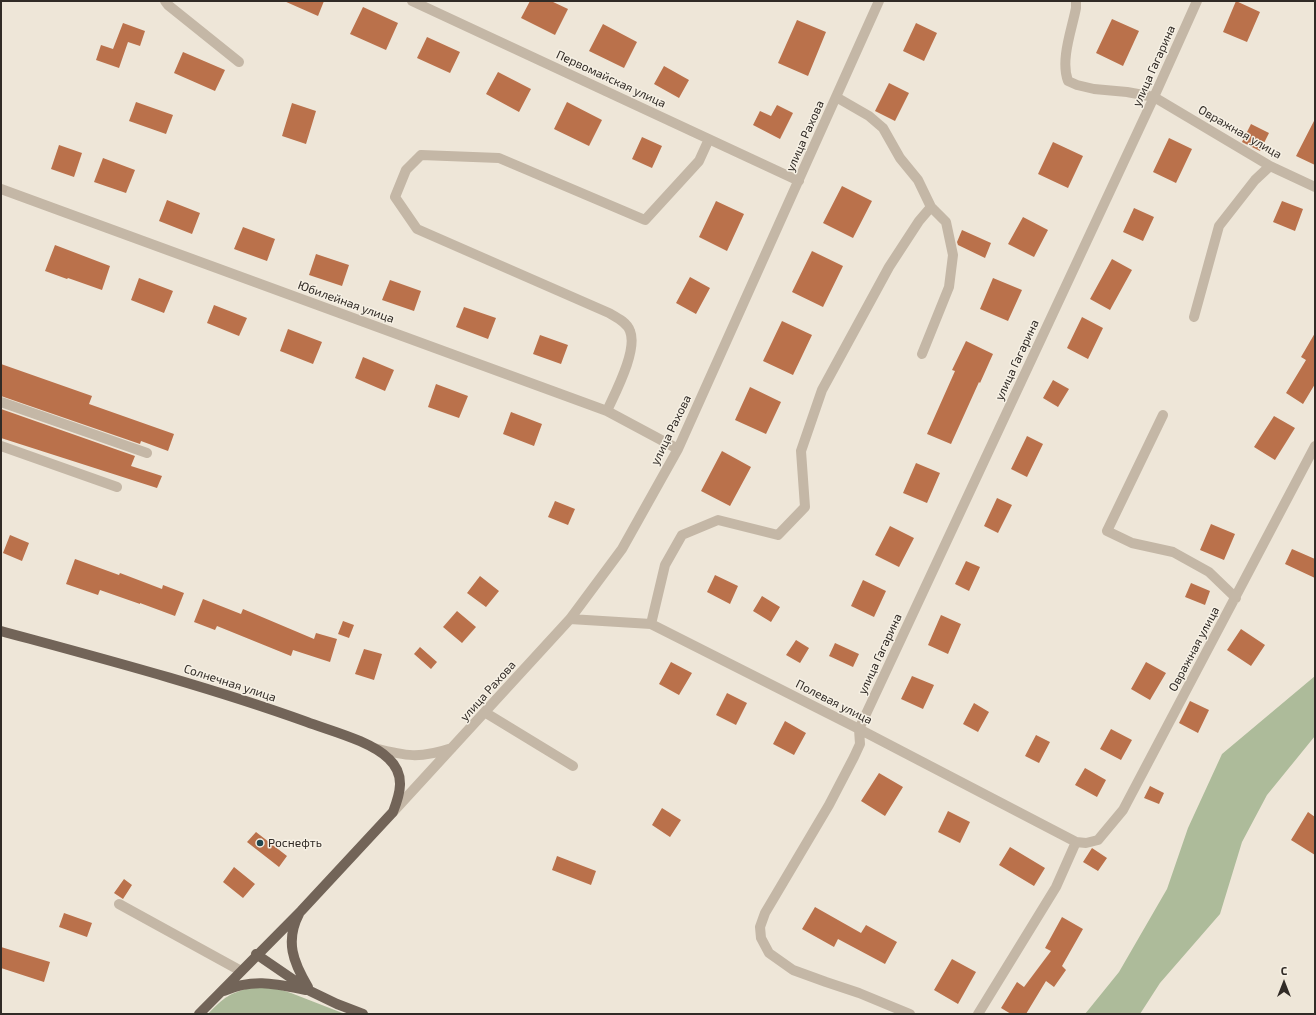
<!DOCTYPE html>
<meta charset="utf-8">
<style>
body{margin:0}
#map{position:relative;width:1316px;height:1015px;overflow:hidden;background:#eee6d8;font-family:"Exo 2",sans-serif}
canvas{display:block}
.frame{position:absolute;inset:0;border:2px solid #312b26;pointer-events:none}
.north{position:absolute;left:1264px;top:963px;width:40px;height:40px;-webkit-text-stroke:3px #f6f0e4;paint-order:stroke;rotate:0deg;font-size:11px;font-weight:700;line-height:16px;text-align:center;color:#312b26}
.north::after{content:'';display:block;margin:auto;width:14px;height:18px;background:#312b26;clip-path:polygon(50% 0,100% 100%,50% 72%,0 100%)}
</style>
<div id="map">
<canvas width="1316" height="1015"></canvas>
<div class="frame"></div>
<div class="north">С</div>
</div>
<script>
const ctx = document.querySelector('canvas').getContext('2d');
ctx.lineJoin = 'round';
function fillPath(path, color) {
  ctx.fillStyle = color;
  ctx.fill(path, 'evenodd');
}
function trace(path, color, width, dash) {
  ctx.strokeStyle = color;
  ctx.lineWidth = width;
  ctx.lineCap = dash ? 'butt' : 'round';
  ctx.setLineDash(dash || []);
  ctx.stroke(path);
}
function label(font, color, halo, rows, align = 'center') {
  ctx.font = font + ' "Exo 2",sans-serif';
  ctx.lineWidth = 3;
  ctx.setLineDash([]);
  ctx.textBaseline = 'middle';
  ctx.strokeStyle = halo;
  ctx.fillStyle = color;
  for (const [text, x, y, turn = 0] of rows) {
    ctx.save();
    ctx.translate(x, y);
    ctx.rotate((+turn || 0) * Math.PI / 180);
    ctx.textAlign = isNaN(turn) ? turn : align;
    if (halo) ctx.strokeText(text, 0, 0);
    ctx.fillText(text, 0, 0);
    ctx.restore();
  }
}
const green = new Path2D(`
 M1315,676V736L1267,795L1242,842L1220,914L1160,983L1140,1014H1085L1119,972L1167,889L1188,828L1222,754Z
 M252,987H272L291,993L345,1014H208C225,996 229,994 252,987Z`);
const building = new Path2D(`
 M284,1H324L318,16Z
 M530,1H551L568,9L555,35L521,18Z
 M1236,1L1260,12L1247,42L1223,32Z
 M363,7L398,23L386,50L350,34Z
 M1112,19L1139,31L1123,66L1096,53Z
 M797,20L826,32L808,76L778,63Z
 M123,23L145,31L140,46L128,42L119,68L96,60L101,45L113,49Z
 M916,23L937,33L924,61L903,51Z
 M603,24L637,42L624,68L589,51Z
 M427,37L460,52L450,73L417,58Z
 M183,52L225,70L215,91L174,73Z
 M664,66L689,80L679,98L654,84Z
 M498,72L531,89L519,112L486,94Z
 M889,83L909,93L895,121L875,111Z
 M136,102L173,115L166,134L129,121Z
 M567,102L602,120L589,146L554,129Z
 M292,103L316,111L306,144L282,136Z
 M777,105L793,113L780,139L753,125L760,111L771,116Z
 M1315,119V165L1296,156Z
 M1251,124L1269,133L1260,151L1242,142Z
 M642,137L662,146L652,168L632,159Z
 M1169,138L1192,149L1176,183L1153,172Z
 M1053,142L1083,156L1068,188L1038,174Z
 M59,145L82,153L74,177L51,169Z
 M103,158L135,170L126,193L94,182Z
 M842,186L872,201L853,238L823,223Z
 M167,200L200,213L192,234L159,221Z
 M716,201L744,214L727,251L699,237Z
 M1282,201L1303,209L1295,231L1273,222Z
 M1134,208L1154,217L1143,241L1123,232Z
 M1023,217L1048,230L1034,257L1008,244Z
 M243,227L275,239L267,261L234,249Z
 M962,230L991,243L985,258L958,245L957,242Z
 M55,245L110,266L102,290L68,278L67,279L45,271Z
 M812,251L843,266L823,307L792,292Z
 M316,254L349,265L342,286L309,275Z
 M1112,259L1132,270L1110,310L1090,299Z
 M690,277L710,288L696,314L676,303Z
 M139,278L173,291L164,313L131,300Z
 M993,278L1022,290L1008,321L980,309Z
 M390,280L421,291L414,311L382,300Z
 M214,305L247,318L239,336L207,323Z
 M464,307L496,318L488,339L456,327Z
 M1082,317L1103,328L1088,359L1067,348Z
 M782,321L812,335L793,375L763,361Z
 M288,329L322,342L313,364L280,351Z
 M1315,333V384L1303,404L1286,393L1306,360L1301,357Z
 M540,335L568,345L561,364L533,354Z
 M966,341L993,354L980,383L979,382L951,444L927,434L955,371L952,370Z
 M363,357L394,370L385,391L355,378Z
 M1,364L92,396L89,404L174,434L168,451L141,441L140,444L1,396Z
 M1053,380L1069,389L1058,407L1043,398Z
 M436,384L468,396L459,418L428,407Z
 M750,387L781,402L766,434L735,420Z
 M1,409L135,456L131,466L162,476L157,488L1,438Z
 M511,412L542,424L534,446L503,434Z
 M1274,416L1295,428L1275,460L1254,447Z
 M1027,436L1043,444L1027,477L1011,469Z
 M722,451L751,467L730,506L701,491Z
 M916,463L940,473L927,503L903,493Z
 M997,498L1012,505L998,533L984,526Z
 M555,501L575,509L568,525L548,517Z
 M1211,524L1235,534L1224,560L1200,550Z
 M890,526L914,538L899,567L875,555Z
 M10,535L29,543L22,561L3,553Z
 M1292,549L1315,559V578L1285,564Z
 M75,559L119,575L120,573L162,589L163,585L184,593L175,616L140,603V604L100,590L98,595L66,584Z
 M966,561L980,567L969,591L955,584Z
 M715,575L738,586L730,604L707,592Z
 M480,576L499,591L486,607L467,593Z
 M863,580L886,591L874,617L851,606Z
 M1191,583L1210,591L1205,605L1185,597Z
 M762,596L780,607L771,622L753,611Z
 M203,599L241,614L243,609L314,639L316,633L337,639L330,662L293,650L291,656L217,626L215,630L194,622Z
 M457,611L476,627L462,643L443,627Z
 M941,615L961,624L948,654L928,645Z
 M343,621L354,625L349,638L338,634Z
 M1241,629L1265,645L1251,666L1227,650Z
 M796,640L809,648L800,663L786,655Z
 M835,643L859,654L853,667L829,656Z
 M420,647L437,662L431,669L414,654Z
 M364,649L382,654L374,680L355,674Z
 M671,662L692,673L679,695L659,684Z
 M1146,662L1166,673L1150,700L1131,689Z
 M912,676L934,685L923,709L901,699Z
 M727,693L747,703L736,725L716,715Z
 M1190,701L1209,710L1198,733L1179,723Z
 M974,703L989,712L978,732L963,724Z
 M785,721L806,733L794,755L773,744Z
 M1111,729L1132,740L1121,760L1100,749Z
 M1036,735L1050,742L1039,763L1025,756Z
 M1085,768L1106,780L1097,797L1075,785Z
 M879,773L903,787L885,816L861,801Z
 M1150,786L1164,793L1159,804L1144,798Z
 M662,808L681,820L670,837L652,825Z
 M948,811L970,822L960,843L938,832Z
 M1308,812L1315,817V855L1291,840Z
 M256,832L287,856L279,867L247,842Z
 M1010,847L1045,868L1034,886L999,865Z
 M1092,848L1107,858L1098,871L1083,862Z
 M557,856L596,871L591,885L552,870Z
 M234,867L255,884L243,898L223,882Z
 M124,879L132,885L123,899L114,893Z
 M815,907L861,933L866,925L897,942L885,964L838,939L834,947L802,929Z
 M64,913L92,923L87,937L59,927Z
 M1062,917L1083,929L1062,966L1066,970L1054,987L1046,981L1026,1014H1011L1001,1008L1017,982L1024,987L1051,951L1045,948Z
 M1,947L50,962L44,982L1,968Z
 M952,959L976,972L958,1004L934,990Z`);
const minor = new Path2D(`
 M165,1L168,5L239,62
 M412,1L799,181
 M1076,1V8C1072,29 1060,60 1068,81L1077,85L1094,89L1127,92L1154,97L1270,166L1315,187
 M836,97L869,116L883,128L900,158L918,180L931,207L946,222L953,255L949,287L922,354
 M1,189L607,411L678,449
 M1194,317L1219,226L1255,180L1270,166
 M1,402L147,453
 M607,411C615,393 638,350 630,331C627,322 616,317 609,313L417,229L395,197L406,170L421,155L499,158L645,220L699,161L709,139
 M1163,415L1107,531L1132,543L1173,552L1209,572L1236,598
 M1,446L117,487
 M570,619L651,624L859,729L1076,842L1086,843L1098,840L1123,810L1315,446
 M651,624L665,565L682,535L718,520L778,535L805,507L801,451L822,390L889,267L919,221L931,207
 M486,713L573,766
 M374,748C406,756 419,759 452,748
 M393,812L570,619L622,549L678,449L879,1
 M119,904L241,971
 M910,1014L859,993L826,982L793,970L769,953L761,938L760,927L765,913L829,805L854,757L860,744L859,729L1154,97L1197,1
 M978,1014L1056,887L1076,842`);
const major = new Path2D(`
 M1,631C104,659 207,686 307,722C331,731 371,741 389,759C406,775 400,794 393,812L301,911L199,1014
 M299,914C285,941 293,962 308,987
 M256,954L310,991L337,1004L363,1014
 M224,991C253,978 276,984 306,990`);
const markers = [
 [260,843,4,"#20464e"]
];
const streetNames = [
 ["улица Гагарина",1154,66,-66],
 ["Первомайская улица",611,79,25],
 ["Овражная улица",1240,132,30],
 ["улица Рахова",805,136,-66],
 ["Юбилейная улица",346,302,20],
 ["улица Гагарина",1017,360,-65],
 ["улица Рахова",671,430,-64],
 ["Овражная улица",1194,649,-62],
 ["улица Гагарина",880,654,-65],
 ["Солнечная улица",230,683,18],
 ["улица Рахова",488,691,-48],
 ["Полевая улица",834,702,27]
];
const poiNames = [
 ["Роснефть",268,843]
];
fillPath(green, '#adbb9a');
fillPath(building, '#ba714b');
trace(minor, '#c4b7a6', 10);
trace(major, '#726458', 10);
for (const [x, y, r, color] of markers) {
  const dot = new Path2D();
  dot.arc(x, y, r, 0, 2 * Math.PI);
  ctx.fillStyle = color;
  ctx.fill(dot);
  trace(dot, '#f6f0e4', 1.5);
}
label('12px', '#312b26', '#f6f0e4', streetNames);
label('12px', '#312b26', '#f6f0e4', poiNames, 'left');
</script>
